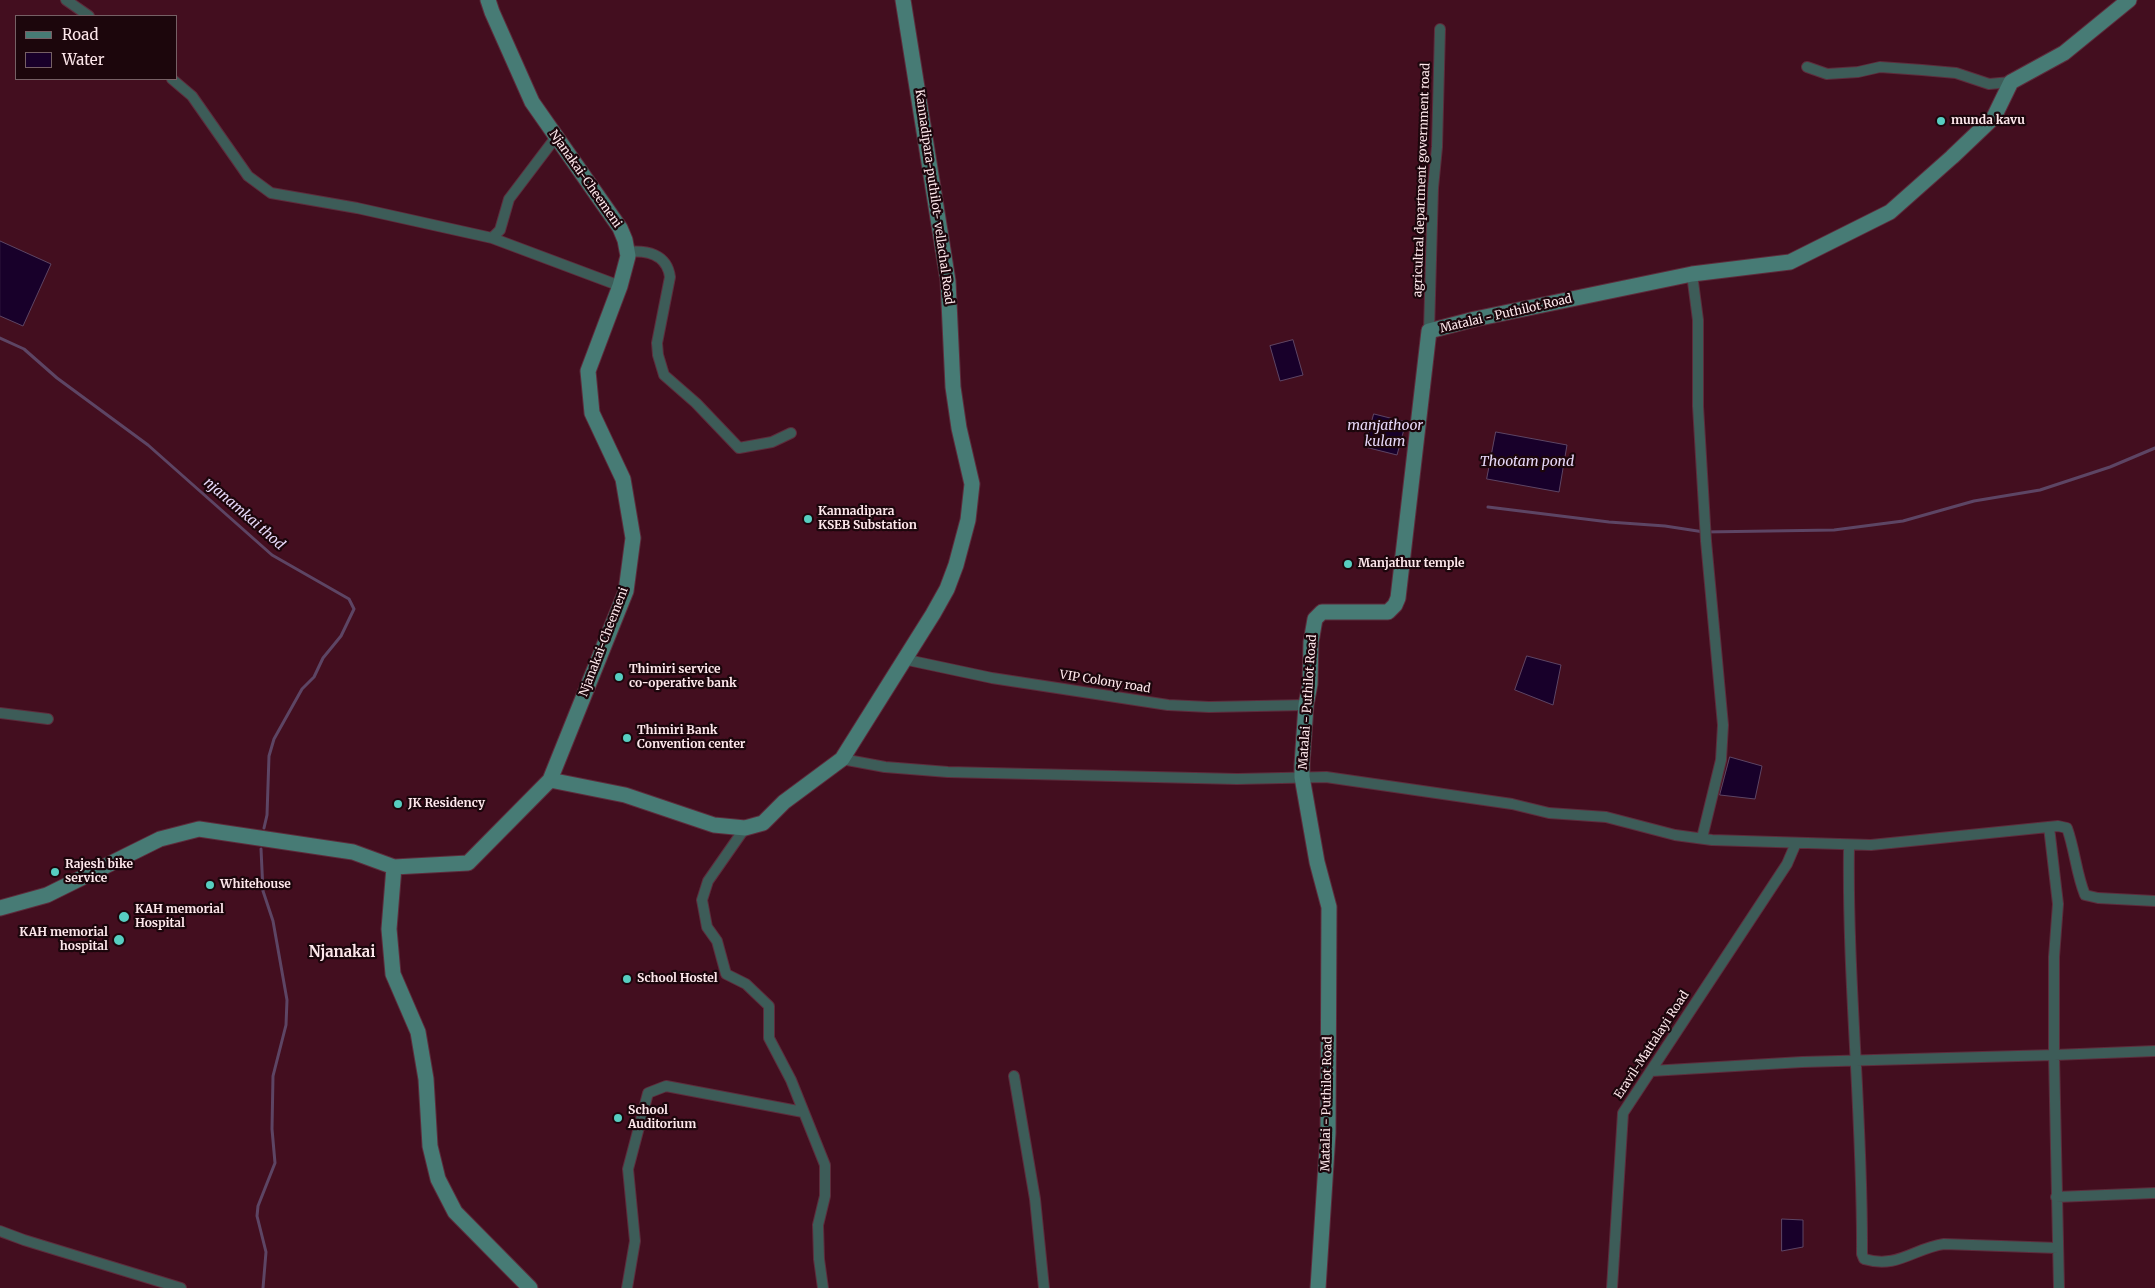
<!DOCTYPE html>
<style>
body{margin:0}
#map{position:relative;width:2155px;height:1288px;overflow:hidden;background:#430e1f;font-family:Merriweather,serif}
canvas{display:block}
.legend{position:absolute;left:15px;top:15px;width:162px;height:65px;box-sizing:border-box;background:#1c060c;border:1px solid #766065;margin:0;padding:6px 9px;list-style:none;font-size:15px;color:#fde7eb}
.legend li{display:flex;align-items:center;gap:10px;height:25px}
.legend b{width:25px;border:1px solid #766065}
</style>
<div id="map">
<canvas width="2155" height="1288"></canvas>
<ul class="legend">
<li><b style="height:6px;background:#477b75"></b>Road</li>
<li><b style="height:14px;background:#18002a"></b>Water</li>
</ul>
</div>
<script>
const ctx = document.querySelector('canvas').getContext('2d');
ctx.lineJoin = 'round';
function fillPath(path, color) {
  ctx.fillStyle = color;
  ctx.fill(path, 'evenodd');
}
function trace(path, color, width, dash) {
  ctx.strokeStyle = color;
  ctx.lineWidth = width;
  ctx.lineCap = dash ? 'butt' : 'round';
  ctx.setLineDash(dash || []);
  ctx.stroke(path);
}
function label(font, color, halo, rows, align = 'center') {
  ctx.font = font + ' Merriweather,serif';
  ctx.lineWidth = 4.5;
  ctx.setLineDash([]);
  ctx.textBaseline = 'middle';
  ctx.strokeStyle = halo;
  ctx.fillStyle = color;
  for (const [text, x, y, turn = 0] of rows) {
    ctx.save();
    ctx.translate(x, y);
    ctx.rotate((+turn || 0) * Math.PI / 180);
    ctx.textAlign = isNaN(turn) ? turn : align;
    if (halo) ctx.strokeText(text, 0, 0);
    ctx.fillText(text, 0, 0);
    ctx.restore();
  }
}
const water = new Path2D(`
 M0,241L51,264L23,326L0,316Z
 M1293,340L1303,375L1280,381L1270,346Z
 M1374,414L1406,422L1397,455L1365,447Z
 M1496,432L1567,445L1559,492L1487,479Z
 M1527,656L1561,665L1553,705L1515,690Z
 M1730,757L1762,766L1755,799L1720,795Z
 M1782,1219L1803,1220V1247L1782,1251Z`);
const stream = new Path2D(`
 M0,338L24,349L57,378L148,445L272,555L349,599L354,609L341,636L323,658L314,677L302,689L274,739L269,756L267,815L264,828
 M1488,507L1609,522L1665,526L1704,532L1834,530L1903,521L1974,501L2040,490L2110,467L2155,448
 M261,849L263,891L273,921L287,1000L286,1025L273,1076L272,1129L275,1163L258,1206L257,1216L266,1252L263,1288`);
const street = new Path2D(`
 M66,0L89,16
 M1807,67L1827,74L1858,72L1880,67L1922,70L1956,73L1989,84L2011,82
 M172,79L192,96L248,176L271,193L357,208L492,238L500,230L509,199L556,137
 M492,238L620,286
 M627,252C647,250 667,254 670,277L657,343L658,355L664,375L696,403L739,448L772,442L791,433
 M1692,274L1698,320V406L1706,541L1723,725L1721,760L1702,838
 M1429,331L1433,188L1437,147L1440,29
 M903,659L992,678L1168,705L1209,707L1306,705
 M0,713L48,719
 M842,759L885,767L948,772L1237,779L1326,777L1512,804L1549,813L1606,817L1675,835L1712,840L1871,845L2058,826L2067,828C2075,850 2076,873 2085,895L2098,898L2155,901
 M745,828L708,881L702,900L707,927L717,941L726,974L746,984L769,1006V1038L791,1080L825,1165V1196L818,1225L819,1259L823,1288
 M1849,845C1847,981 1863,1118 1862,1254L1864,1259C1898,1269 1914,1248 1944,1244L2058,1248
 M1651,1071L1802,1062L2054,1055V957L2058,904L2049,827
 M1014,1076L1035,1199L1044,1288
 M2056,1197L2155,1193
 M0,1231L24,1240L181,1288
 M627,1288L635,1241L628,1169L648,1093L666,1086L803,1112
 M1612,1288L1623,1113L1787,864L1796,843
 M2059,1288L2054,1055L2155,1051`);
const secondary = new Path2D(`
 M550,780L625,795L714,825L745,828L763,823L784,802L842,759L933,614L947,589L956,565L968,520L972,484L959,428L953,387L948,281L903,0
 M394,867L389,929L393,974L418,1032L426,1079L430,1146L438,1179L455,1212L530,1288
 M0,908L47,895L160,839L199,829L353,852L394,867L468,863L550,780L626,591L633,538L623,479L592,413L588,371L620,286L628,256L625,240L620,228L532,102L492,12L488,0
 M1318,1288L1328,1133L1329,907L1317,862L1302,777V765L1306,705L1310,684L1311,642L1315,619L1322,612H1388L1395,605L1398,598L1429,331L1475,319L1692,274L1790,262L1890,212L1952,157L1994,117L2011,82L2064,53L2129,0`);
const markers = [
 [1941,121,5,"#57cec1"],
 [808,519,5,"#57cec1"],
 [1348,564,5,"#57cec1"],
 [619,677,5,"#57cec1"],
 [627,738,5,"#57cec1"],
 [398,804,5,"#57cec1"],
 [55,872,5,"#57cec1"],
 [210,885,5,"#57cec1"],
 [124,917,6,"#57cec1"],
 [119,940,6,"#57cec1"],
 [627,979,5,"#57cec1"],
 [618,1118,5,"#57cec1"]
];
const poiNames = [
 ["munda kavu",1951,121],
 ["Kannadipara",818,512],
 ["KSEB Substation",818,526],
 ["Manjathur temple",1358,564],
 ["Thimiri service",629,670],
 ["co-operative bank",629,684],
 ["Thimiri Bank",637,731],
 ["Convention center",637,745],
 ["JK Residency",408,804],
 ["Rajesh bike",65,865],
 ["service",65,879],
 ["Whitehouse",220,885],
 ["KAH memorial",135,910],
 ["Hospital",135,924],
 ["KAH memorial",108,933,"right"],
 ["hospital",108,947,"right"],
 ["School Hostel",637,979],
 ["School",628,1111],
 ["Auditorium",628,1125]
];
const streetNames = [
 ["Njanakai-Cheemeni",585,179,55],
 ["agricultral department government road",1422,180,-88],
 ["Kannadipara-puthilot- vellachal Road",934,197,82],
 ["Matalai - Puthilot Road",1506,314,-13],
 ["Njanakai-Cheemeni",604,642,-69],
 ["VIP Colony road",1105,682,9],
 ["Matalai - Puthilot Road",1308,702,-86],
 ["Eravil-Mattalayi Road",1652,1045,-57],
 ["Matalai - Puthilot Road",1327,1104,-89]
];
const waterNames = [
 ["manjathoor",1385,426],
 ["kulam",1385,442],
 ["Thootam pond",1527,462],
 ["njanamkai thod",244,514,41]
];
const quarterNames = [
 ["Njanakai",342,953]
];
fillPath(water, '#18002a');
trace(water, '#5d4564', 1);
trace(stream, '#5d4564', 3);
trace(street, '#5d2c3c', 12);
trace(secondary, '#5d2c3c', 17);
trace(street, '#3d5c58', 10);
trace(secondary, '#477b75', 15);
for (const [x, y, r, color] of markers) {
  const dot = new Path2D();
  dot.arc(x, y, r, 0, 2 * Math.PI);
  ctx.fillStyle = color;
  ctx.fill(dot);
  trace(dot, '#1c060c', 2);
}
label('bold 12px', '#fde7eb', '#1c060c', poiNames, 'left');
label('12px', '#fde7eb', '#1c060c', streetNames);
label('italic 14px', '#e7d9f9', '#1c060c', waterNames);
label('bold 15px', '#fde7eb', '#1c060c', quarterNames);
</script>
